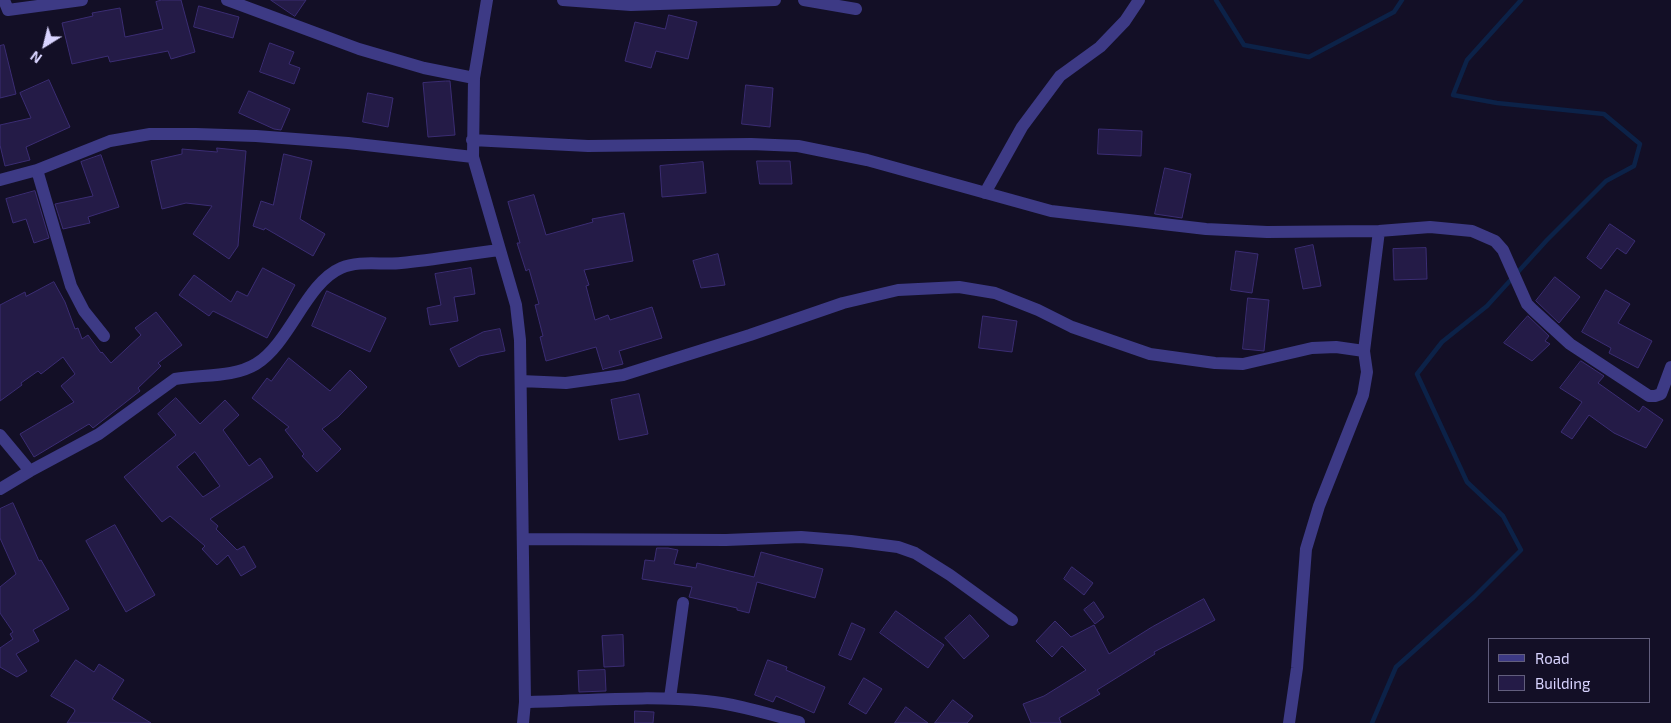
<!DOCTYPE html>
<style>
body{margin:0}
#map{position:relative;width:1671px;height:723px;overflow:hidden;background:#130f26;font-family:"Exo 2",sans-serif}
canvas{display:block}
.legend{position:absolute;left:1488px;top:638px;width:162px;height:65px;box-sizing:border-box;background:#130f26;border:1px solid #625e7d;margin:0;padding:6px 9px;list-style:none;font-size:15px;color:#d9d4ff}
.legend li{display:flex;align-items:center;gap:10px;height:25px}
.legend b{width:25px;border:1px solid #625e7d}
.north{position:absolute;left:20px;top:20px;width:50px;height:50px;-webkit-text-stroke:4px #130f26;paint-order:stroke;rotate:216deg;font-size:14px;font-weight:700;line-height:20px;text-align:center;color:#d9d4ff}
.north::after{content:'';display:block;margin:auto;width:18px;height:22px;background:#d9d4ff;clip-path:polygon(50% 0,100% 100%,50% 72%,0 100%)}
</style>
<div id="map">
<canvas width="1671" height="723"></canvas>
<ul class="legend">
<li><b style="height:6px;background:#3d3a85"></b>Road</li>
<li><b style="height:14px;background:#241b47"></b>Building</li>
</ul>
<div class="north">N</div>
</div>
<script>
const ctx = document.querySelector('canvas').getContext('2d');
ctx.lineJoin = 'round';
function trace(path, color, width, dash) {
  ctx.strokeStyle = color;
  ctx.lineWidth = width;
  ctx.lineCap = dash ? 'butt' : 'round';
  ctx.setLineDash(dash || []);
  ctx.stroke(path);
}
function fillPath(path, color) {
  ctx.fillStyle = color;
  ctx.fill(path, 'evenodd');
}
const stream = new Path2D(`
 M1216,0L1244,45L1309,57L1394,12L1402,0
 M1372,723L1396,667L1474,597L1521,550L1503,516L1467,482L1417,374L1442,342L1487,306L1547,240L1606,181L1634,166L1640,144L1604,114L1497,103L1453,95L1467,60L1521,0`);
const building = new Path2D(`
 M162,0H181L195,52L171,59L168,51L110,62L108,56L72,64L62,23L93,16L92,13L120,8L125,37L163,29L156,2Z
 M271,0H306L295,16Z
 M199,6L239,17L233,38L194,27Z
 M669,15L697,22L688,59L656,51L651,68L625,61L635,22L665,29Z
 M270,43L294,52L289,64L300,68L294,84L260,72Z
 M4,45L16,94L0,98V46Z
 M49,80L70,127L26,147L30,160L5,166L0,145V125L31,118L20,93Z
 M446,81H450L455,135L428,137L423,83Z
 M746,85L773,88L770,127L742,124Z
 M249,91L290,109L281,130L274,129L239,113Z
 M368,93L393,98L388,127L363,122Z
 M1099,129L1142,131L1141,156L1098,154Z
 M217,148L246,151L238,246L229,259L193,234L212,206L186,203L162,209L151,161L182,154V149L217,152Z
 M284,154L312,161L300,219L325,234L313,256L265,228L264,230L253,226L261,201L273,205Z
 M101,155L119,207L88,217L90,223L63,229L55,204L93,196L81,162Z
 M757,161H790L792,184H760Z
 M703,162L706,193L662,197L660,166Z
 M1165,168L1191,174L1182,218L1155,214Z
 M35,191L49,238L34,243L26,219L13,223L6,199Z
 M534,195L546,235L593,222L592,219L624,213L633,261L584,270L589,285L586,286L595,320L608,315L610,320L652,307L662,338L619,351L623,364L604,369L603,370L596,347L546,361L540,337L543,336L535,305L539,304L529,269L526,271L517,243H520L508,202Z
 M1610,224L1635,241L1626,254L1617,248L1601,269L1587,258Z
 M1313,245L1321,286L1303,289L1295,249Z
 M1426,248L1427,279L1394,280L1393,249Z
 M1236,251L1258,254L1252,293L1231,290Z
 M718,254L725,285L701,288L693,261Z
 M263,268L295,285L267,338L213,311L209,316L179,295L194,275L231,302L237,291L247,296Z
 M471,268L475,294L454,297L458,321L430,325L427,308L441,305L435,274Z
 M1555,277L1580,297L1559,323L1536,301Z
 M54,282L65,302L75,329L78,328L82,339L88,335L101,353L102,352L111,363L141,335L135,328L156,312L182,345L158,363L161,366L138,388L140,391L93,428L89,424L34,457L20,434L74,402L61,386L75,374L63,357L41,374L38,371L21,383L22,385L0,401V305L25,292L26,296Z
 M1606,290L1630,304L1618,323L1652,341L1638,368L1609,353L1611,348L1582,332Z
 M327,291L386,318L370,352L312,326Z
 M1248,298L1269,300L1264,351L1243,349Z
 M983,316L1017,321L1012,352L979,348Z
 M1528,316L1549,336L1545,341L1550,344L1532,361L1504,343Z
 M500,329L505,351L479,356L459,367L450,349L483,332Z
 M289,358L330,391L350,370L367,387L338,417L322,429L341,449L317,472L302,456L304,454L285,430L289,427L252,398L267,378L271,381Z
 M1581,361L1604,376L1598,383L1639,412L1643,406L1663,420L1646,448L1614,433L1589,415L1572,439L1561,432L1582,402L1560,388Z
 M639,394L648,434L619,440L611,400Z
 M176,398L200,424L225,400L239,415L223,430L249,466L260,458L273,477L210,519L218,526L216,529L237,550L244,546L256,567L241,576L228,555L217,565L202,549L205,546L170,516L162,522L124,477L176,435L158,414ZM195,452L220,486L203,497L177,467Z
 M13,503L39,561L41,560L69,609L33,630L39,641L16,654L27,671L17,677L0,667V648L13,639L10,634L13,632L0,613V587L16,574L0,538V509Z
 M115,525L155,595L126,612L86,541Z
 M657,548H668L678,550L674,564L696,568L697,563L754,577L761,552L823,569L815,598L757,582L749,613L737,610V608L689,597L692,587L642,579L645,560L654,561Z
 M1072,567L1093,583L1084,595L1064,579Z
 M1204,599L1215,620L1154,652L1155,654L1097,690L1100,694L1059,718L1061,723H1031L1023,704L1044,696L1086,670L1062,646L1052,657L1036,641L1055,621L1071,637L1094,625L1109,654L1152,627Z
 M1094,602L1104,617L1095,624L1084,610Z
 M896,611L944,645L928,668L880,633Z
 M970,615L989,636L964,659L945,638Z
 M852,623L865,629L851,660L839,655Z
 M623,635L624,666L604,667L602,636Z
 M76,660L94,672L99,664L124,680L112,699L151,723H67L75,711L74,709L51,696Z
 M768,660L787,667L786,670L825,687L814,713L776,696L773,702L755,695Z
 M605,670L606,691L579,692L578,671Z
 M864,678L882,689L866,714L849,704Z
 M953,700L973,716L967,723H935Z
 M906,707L928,723H895Z
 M635,711L654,712L653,723H635Z`);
const minor = new Path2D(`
 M4,0L8,10L82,0
 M227,0L359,49L424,68L474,78
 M487,0L474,78L473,157L516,305L520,340L525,702L523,723
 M563,0L631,5L775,0
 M804,0L856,9
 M472,140L588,146L751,144L798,146L867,160L1051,211L1206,229L1267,232L1379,231L1430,227L1472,231L1495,241L1503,250L1527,304L1533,310L1570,344L1649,396H1655L1661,394L1671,367
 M37,170L71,286L84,311L104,336
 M0,180L37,170L110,141L150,134H196L256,136L348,143L473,157
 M985,193L1022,127L1060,76L1100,47L1125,21L1139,0
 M521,381L566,383L623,375L750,335L843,303L898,290L959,287L995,293L1038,310L1072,327L1150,354L1215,363L1243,364L1312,348L1336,347L1364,351
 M0,435L30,471
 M0,489L30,471L99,434L175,379C201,374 233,378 256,364C290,343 306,283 341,268C359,260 382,265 401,263C434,260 466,254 499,250
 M523,539L726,540L801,537L851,541L898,547L915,553L950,575L1012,620
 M670,698L683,603
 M525,702C585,701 646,695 706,701C737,704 768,714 799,722
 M1289,723L1297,668L1306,549L1319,506L1363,395L1367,372L1364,351L1379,231`);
trace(stream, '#0c2248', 4.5);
fillPath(building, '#241b47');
trace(building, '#3b2d73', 1);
trace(minor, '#3d3a85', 12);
</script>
